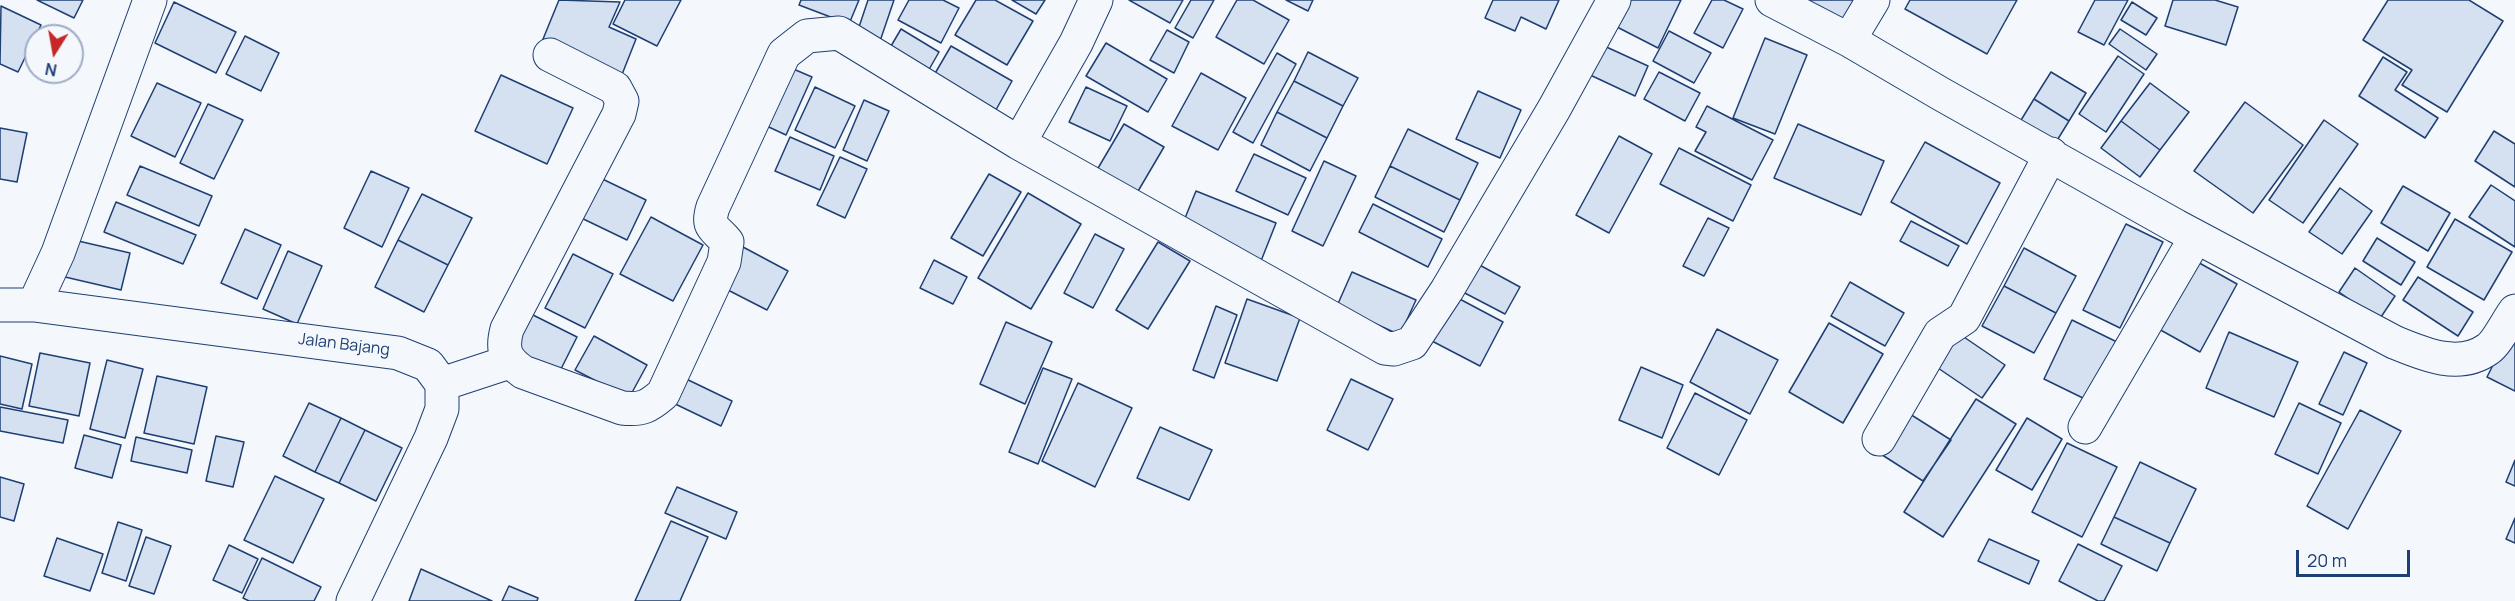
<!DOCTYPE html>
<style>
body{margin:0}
#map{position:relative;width:2515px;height:601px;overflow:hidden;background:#f4f7fb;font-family:Manrope,sans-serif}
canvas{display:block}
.north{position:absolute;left:24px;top:24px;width:60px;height:60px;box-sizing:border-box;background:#f4f7fb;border:2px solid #9eadc5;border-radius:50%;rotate:191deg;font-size:16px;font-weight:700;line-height:24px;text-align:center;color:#1d3f73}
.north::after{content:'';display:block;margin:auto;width:21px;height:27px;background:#c62828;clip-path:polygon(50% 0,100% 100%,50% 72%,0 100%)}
.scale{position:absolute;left:2296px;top:550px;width:114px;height:27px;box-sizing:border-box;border:3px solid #1d3f73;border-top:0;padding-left:8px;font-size:18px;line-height:21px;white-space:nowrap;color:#1d3f73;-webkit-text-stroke:4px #f4f7fb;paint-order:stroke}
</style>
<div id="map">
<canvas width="2515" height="601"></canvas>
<div class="north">N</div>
<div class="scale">20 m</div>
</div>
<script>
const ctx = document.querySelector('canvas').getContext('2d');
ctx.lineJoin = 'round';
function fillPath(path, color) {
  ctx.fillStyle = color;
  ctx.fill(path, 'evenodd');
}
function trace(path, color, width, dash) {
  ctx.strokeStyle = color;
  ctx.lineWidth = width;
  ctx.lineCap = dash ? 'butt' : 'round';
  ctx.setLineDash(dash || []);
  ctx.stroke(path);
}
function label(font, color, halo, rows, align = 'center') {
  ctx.font = font + ' Manrope,sans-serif';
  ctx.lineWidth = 4.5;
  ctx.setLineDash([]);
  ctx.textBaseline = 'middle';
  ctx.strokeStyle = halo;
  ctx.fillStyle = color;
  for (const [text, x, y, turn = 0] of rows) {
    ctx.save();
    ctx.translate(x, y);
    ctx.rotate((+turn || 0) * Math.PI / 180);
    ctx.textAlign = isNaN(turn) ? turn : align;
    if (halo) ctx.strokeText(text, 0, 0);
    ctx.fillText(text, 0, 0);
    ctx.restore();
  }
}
const building = new Path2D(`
 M37,0H83L74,18Z
 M559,0L620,2L609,27L636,39L621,77L541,44Z
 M625,0H681L657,46L613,24Z
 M801,0H859L849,24L799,5Z
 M868,0H894L878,47L855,39Z
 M909,0H943L959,8L941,43L898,20Z
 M976,0H995L1033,21L1007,65L955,35Z
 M1012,0H1045L1036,14Z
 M1129,0H1183L1170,23Z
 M1191,0H1214L1193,38L1175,28Z
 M1237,0H1253L1289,20L1264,64L1216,37Z
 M1286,0H1313L1308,11Z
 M1493,0H1559L1546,29L1521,17L1515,31L1485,18Z
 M1630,0H1681L1658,48L1617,27Z
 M1712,0H1724L1743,9L1723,48L1694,33Z
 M1800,0H1854L1840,24Z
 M1910,0H2017L1987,54L1905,9Z
 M2095,0H2128L2104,45L2078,32Z
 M2173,0H2215L2238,7L2226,45L2165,26Z
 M2388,0H2469L2503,21L2447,112L2402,85L2412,70L2363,40Z
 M174,2L236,32L216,73L155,43Z
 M2132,2L2157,18L2146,35L2121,20Z
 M1,6L41,25L18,72L0,64Z
 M901,29L939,52L923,80L884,58Z
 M2120,29L2157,54L2146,70L2109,44Z
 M1167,30L1189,42L1174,73L1150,60Z
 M1669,31L1711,53L1694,83L1653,61Z
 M245,36L279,53L261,91L226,74Z
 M1765,38L1807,55L1775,134L1733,118Z
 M1106,43L1167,79L1148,112L1086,76Z
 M1602,45L1648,66L1635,96L1588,74Z
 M951,46L1012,81L992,117L930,82Z
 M1308,52L1358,78L1343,106L1294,81Z
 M1277,53L1296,64L1253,143L1233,132Z
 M2118,56L2144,74L2106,132L2079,114Z
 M2383,57L2407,72L2395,90L2438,118L2425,138L2359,96Z
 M784,65L812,77L786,135L758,122Z
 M1659,72L1700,93L1685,121L1644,99Z
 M2051,72L2086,93L2069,121L2034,99Z
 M1201,73L1246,98L1218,150L1172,126Z
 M501,75L573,108L547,164L475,131Z
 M1294,81L1343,106L1327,138L1277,112Z
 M157,83L201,103L175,157L131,136Z
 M2150,83L2189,112L2160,150L2121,121Z
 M815,87L855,106L835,148L795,130Z
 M1086,87L1127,106L1110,141L1069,122Z
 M1478,91L1521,110L1500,158L1456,139Z
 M2034,99L2069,121L2053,147L2018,125Z
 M864,100L889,111L867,161L843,150Z
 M2245,102L2303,145L2253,213L2194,171Z
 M208,104L243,120L214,179L180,163Z
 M1707,106L1773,140L1752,180L1695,151L1706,132L1696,127Z
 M1277,112L1327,138L1310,171L1261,145Z
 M2324,120L2358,144L2303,223L2269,200Z
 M2121,121L2160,150L2140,177L2101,148Z
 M1124,124L1164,147L1134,198L1094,175Z
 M1798,124L1884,161L1861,215L1774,178Z
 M0,128L27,133L17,182L0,179Z
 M1408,129L1478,163L1460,200L1390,166Z
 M2494,131L2515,144V187L2475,161Z
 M1619,136L1652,154L1609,233L1576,215Z
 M790,137L834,156L820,190L775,171Z
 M1925,142L2000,183L1967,244L1891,202Z
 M1679,148L1751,185L1733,221L1660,184Z
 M1254,154L1306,178L1288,215L1236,191Z
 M840,157L867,169L845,218L817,205Z
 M1324,161L1356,176L1323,246L1292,231Z
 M140,166L212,196L199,226L127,195Z
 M1390,166L1460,200L1444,232L1375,197Z
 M371,171L409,188L382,247L344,228Z
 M592,174L646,200L627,240L573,214Z
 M989,174L1021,192L983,256L951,238Z
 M2491,185L2515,201V247L2469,217Z
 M2403,186L2450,213L2428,251L2381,223Z
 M2340,188L2372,211L2342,254L2309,232Z
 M1196,191L1276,223L1261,261L1181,228Z
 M1028,193L1081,224L1031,309L978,278Z
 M422,194L472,218L448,265L398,240Z
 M116,202L196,235L183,264L104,232Z
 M1373,204L1442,239L1428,267L1359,232Z
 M651,217L703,245L673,301L620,274Z
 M1708,218L1729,228L1704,276L1683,266Z
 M2455,219L2512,252L2484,300L2427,267Z
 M1911,221L1959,246L1948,266L1900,241Z
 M2126,224L2163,242L2120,328L2083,310Z
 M245,229L281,245L257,299L221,283Z
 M1095,234L1124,249L1093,308L1064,293Z
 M2377,238L2415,262L2401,285L2363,261Z
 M74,240L130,253L121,290L65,277Z
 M398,240L448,265L424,312L375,287Z
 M1158,242L1190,261L1148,329L1116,310Z
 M743,247L788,271L767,310L722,287Z
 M2024,248L2076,276L2056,313L2004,286Z
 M288,251L322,266L297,324L263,309Z
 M573,254L613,274L585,328L545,308Z
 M934,260L967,277L953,304L920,288Z
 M2194,260L2237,284L2200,352L2157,328Z
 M1474,262L1520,287L1505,314L1459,290Z
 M2355,268L2395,296L2379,320L2339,292Z
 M1352,272L1416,300L1400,335L1337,306Z
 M2418,277L2473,312L2458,336L2403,300Z
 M1850,282L1904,313L1885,346L1831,316Z
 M2004,286L2056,313L2034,353L1982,326Z
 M1454,296L1503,322L1480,366L1430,340Z
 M1247,299L1300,318L1277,381L1225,363Z
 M1216,306L1237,315L1214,378L1193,370Z
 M527,312L577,337L558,375L509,351Z
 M2072,320L2117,342L2089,401L2044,379Z
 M2515,321V391L2487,377Z
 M1006,322L1052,342L1025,404L980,384Z
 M1829,323L1883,354L1843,423L1789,392Z
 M1717,329L1778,360L1750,414L1690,382Z
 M2229,332L2298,362L2274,417L2206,388Z
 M1958,333L2005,365L1982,398L1935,366Z
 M594,336L647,365L629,398L575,370Z
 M2344,352L2367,363L2343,415L2319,404Z
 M40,353L90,363L79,416L29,406Z
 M0,356L32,364L22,409L0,404Z
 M107,360L143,369L125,438L90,429Z
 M1641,367L1683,385L1662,438L1619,420Z
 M1043,368L1072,379L1038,464L1009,452Z
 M157,376L207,387L194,444L144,433Z
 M680,376L732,401L721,426L669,401Z
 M1351,379L1393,399L1368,450L1327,430Z
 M1078,383L1132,408L1095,487L1042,461Z
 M1695,393L1747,420L1719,475L1667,448Z
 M1976,399L2016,424L1943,537L1904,512Z
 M309,403L341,418L315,472L283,456Z
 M2299,403L2341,423L2318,474L2275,454Z
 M0,407L68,420L63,443L0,431Z
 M1902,409L1951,440L1923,481L1876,451Z
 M2360,410L2401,431L2348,529L2307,506Z
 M341,418L365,430L339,483L315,472Z
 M2027,418L2062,439L2032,490L1996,470Z
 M1160,427L1212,450L1189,500L1137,478Z
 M365,430L402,448L376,501L339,483Z
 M84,435L121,445L112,478L75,468Z
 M216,436L244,442L233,487L206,481Z
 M136,437L192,450L187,473L131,461Z
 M2067,443L2117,467L2082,537L2032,512Z
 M2515,460V486L2506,482Z
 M2140,462L2196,489L2170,543L2114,517Z
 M275,476L324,499L293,563L244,540Z
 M0,477L24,484L14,521L0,517Z
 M677,487L737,512L726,539L665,513Z
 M2114,517L2170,543L2157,571L2101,544Z
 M2515,518V543L2506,539Z
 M671,521L708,537L680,601H635Z
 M118,522L142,530L126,581L102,573Z
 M146,537L171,546L154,594L129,586Z
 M57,538L103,554L90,591L44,576Z
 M1989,539L2039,561L2029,584L1978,561Z
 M2078,544L2122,566L2104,601H2098L2059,581Z
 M229,545L258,559L242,593L213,580Z
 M262,558L321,587L314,601H249L243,598Z
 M421,569L492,601H409Z
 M509,586L538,598L537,601H502Z`);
const minor = new Path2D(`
 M1096,0L1076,43L1019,143L1385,348L1394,349L1412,343L1447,290L1554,109L1614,0
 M1772,0L1849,40L1941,94L2176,226L2394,342C2423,354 2459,370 2488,349C2497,343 2508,320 2515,311
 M1849,40L1873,0
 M550,55L615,88L622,101L619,114L507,329C501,351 506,360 523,372L622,408C642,410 648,407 663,394L724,262L727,242C715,227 706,229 713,207L784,54L807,36L839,33L1019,143
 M0,305H34L58,253L150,0
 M34,305L398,353L428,365L442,384V409L431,438L353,601
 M442,384L509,362
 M2085,427L2196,237
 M1879,439L1940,334L1964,318L2051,154`);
const streetNames = [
 ["Jalan Bajang",344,345,7]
];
fillPath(building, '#d5e0f0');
trace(building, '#1d3f73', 1.5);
trace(minor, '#1d3f73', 35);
trace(minor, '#f4f7fb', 33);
label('16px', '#1d3f73', '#f4f7fb', streetNames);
</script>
